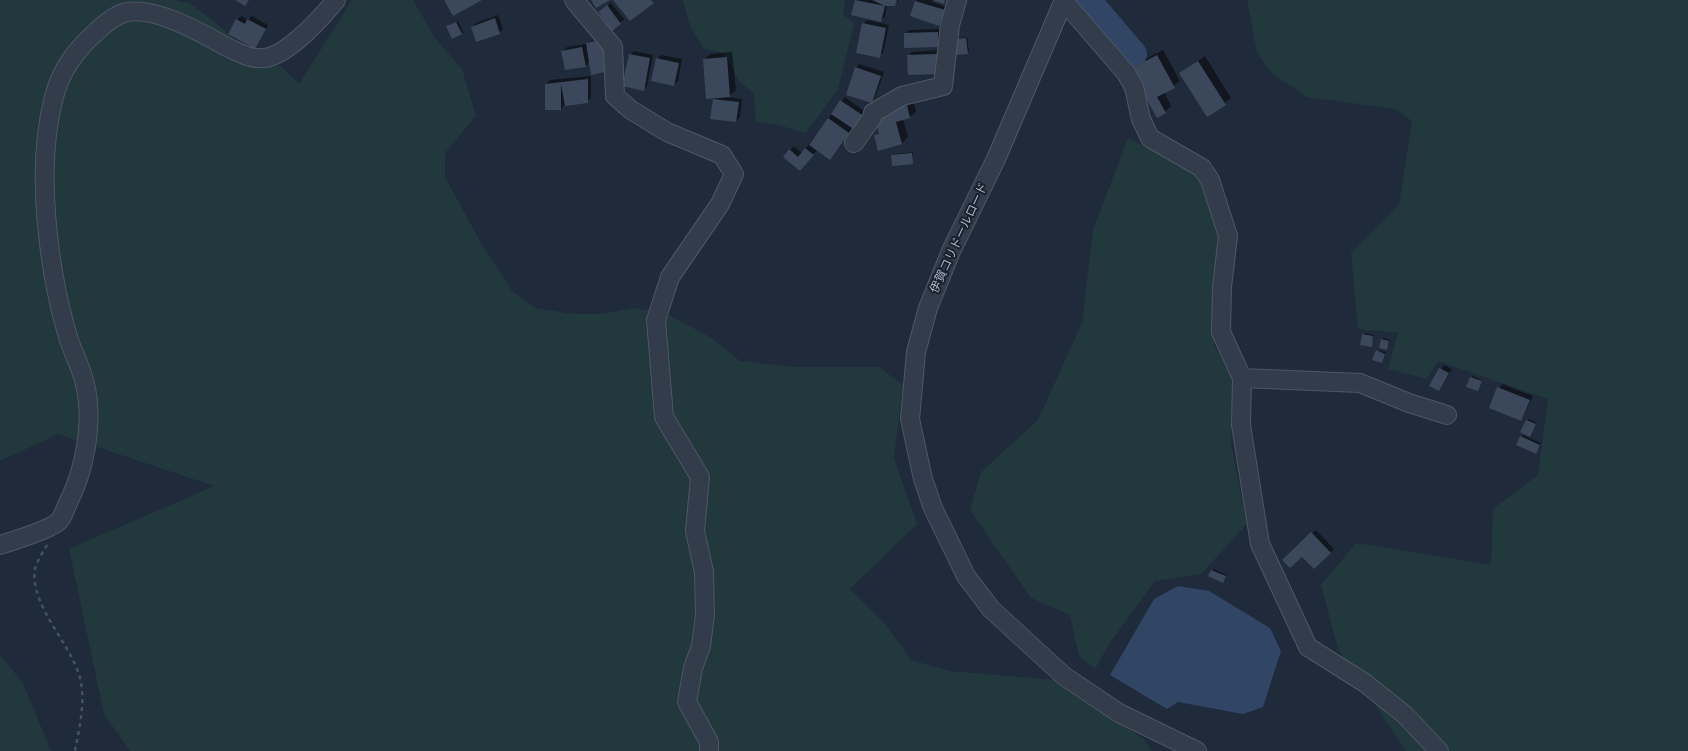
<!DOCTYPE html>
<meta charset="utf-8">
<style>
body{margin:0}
canvas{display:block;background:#1f2a3b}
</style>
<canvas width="1688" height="751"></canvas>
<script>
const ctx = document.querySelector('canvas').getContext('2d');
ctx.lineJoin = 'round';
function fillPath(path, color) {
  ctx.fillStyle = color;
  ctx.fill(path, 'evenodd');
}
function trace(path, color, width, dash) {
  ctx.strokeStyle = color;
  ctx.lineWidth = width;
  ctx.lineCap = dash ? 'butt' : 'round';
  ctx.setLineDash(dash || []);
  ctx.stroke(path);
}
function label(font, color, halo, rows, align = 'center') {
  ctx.font = font + ' Mulish,"Noto Sans JP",sans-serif';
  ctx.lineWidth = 4;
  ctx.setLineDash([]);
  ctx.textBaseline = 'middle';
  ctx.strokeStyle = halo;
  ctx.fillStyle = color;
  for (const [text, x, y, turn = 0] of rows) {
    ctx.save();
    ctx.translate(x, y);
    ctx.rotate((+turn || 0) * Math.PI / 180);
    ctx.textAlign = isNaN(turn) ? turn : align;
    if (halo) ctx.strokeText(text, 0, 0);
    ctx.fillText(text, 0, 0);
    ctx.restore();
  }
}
const green = new Path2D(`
 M0,0H176L191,4L222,28L252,58L281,66L299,84L352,0H413L435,38L462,69L476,116L445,153V177L481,243L512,291L536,308L572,314H602L632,308L665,313L710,337L740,361L795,367H879L903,385L894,458L917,524L850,589L886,625L911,660L949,671L1058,680L1144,739L1152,751H130L104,714L69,549L214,486L58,434L0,461Z
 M678,0H845L843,14L854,24L838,89L806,133L778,125L756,122L754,94L739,81L724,53L704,49L690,26L683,1Z
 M1247,0H1688V751H1406L1338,649L1321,585L1356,543L1491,565L1493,509L1538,475L1548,399L1438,361L1427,379L1388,369L1398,333L1358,329L1351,253L1399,205L1412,121L1395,109L1306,97L1271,72L1257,53Z
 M1128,138L1197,173L1220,237L1214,345L1233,379L1231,443L1247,524L1201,574L1155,581L1109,644L1095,669L1079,656L1070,615L1031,598L970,510L981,472L1038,420L1082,323L1093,230Z
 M0,655L23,683L51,751H0Z`);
const water = new Path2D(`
 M1178,586L1209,591L1270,628L1281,651L1263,707L1243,714L1178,702L1167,709L1110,675L1154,599Z`);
const shadow = new Path2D(`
 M856,0H899L894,4L887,5L885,17L881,20Z
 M917,0H933L932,2L947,7L943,21L939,24L916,1Z
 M611,3L624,19L613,29L603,9Z
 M498,15L503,29L499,33L472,27L476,23Z
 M241,16L248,20L252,16L268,25L255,47L237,20Z
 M867,20L889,25L883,53L879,56L863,24Z
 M458,21L463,32L462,33L449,25Z
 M941,29L942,42L938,46L905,34L909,30Z
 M607,37L589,41L590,61L585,66L563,51L567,47L586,44L591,40Z
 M967,37L969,51L967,53L957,38Z
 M941,50L942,69L908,56L912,52Z
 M1163,50L1180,81L1164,92L1171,106L1165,112L1132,69L1137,63Z
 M634,51L653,55L647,86L643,89L630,55Z
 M732,52L736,90L728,97L742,99L740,117L736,121L714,99L716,97L704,60L710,54Z
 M661,55L682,59L678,81L674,85L657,59Z
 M1205,56L1231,98L1207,116L1180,74Z
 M859,64L884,72L875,98L871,102L856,68Z
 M591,76V98L587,102L564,105L561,109L546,84L550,80Z
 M845,97L870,115L853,127L830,159L817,150L804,165L785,156L794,146L802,153Z
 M913,100L916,111L910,117L903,119L908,137L902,143L876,136L880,132L875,114Z
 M913,152L912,162L892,156L894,154Z
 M1365,333L1374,335L1371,346L1363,335Z
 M1383,338L1390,340L1387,349L1382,340Z
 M1378,350L1386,352L1382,362L1377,351Z
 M1444,365L1452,369L1439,390L1431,385Z
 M1473,376L1482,380L1478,390L1471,378Z
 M1502,384L1533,396L1521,420L1490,407Z
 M1529,419L1537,423L1531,434L1522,431Z
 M1523,435L1541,443L1537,451L1518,445Z
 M1316,530L1334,549L1314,568L1302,555L1284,560Z
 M1214,569L1227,575L1223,581L1212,571Z`);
const river = new Path2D(`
 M1088,0L1134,54`);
const building = new Path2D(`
 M235,0H249L245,6Z
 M444,0H482L453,16Z
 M591,0H610L596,8Z
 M613,0H651L654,3L630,21Z
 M855,0L885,6L872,0H897L895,6H885L881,22L851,15Z
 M932,0H945L944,4Z
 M915,1L945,10L939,26L910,16Z
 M607,5L621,24L612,31L598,12Z
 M495,18L500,34L476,42L471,27Z
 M236,19L245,24L247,19L266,29L255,49L228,34Z
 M456,22L462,34L452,39L446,26Z
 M862,23L886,28L880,58L856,53Z
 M938,32V47L904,48V33Z
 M966,38L968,54L955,55L954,39Z
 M604,40L609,71L591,75L586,43Z
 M582,47L586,67L565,70L561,51Z
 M629,54L650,58L644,91L622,86Z
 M937,54L939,74L908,75L907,55Z
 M1157,55L1175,88L1157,97L1166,113L1157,118L1130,69Z
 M727,57L730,97L706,99L703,59Z
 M656,58L679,63L674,86L651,81Z
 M1198,61L1226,105L1207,117L1179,73Z
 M855,67L881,76L872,103L846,95Z
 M588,79V103L565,106L561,84V110H545V84Z
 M713,99L739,102L736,122L710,119Z
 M840,100L868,119L858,132L831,114Z
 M907,105L910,118L896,122L902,144L878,151L874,135L879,134L874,114Z
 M828,118L849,133L830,160L809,145Z
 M805,148L814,155L800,171L783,157L789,149L798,157Z
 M912,153L913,164L892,166L891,155Z
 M1362,334L1373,336L1372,347L1360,345Z
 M1381,339L1389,341L1387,350L1379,348Z
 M1376,350L1385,354L1382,363L1372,360Z
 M1439,368L1449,373L1439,391L1429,386Z
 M1470,377L1482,381L1478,391L1466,387Z
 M1497,387L1530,400L1521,421L1489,408Z
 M1526,420L1536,424L1530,437L1520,432Z
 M1520,436L1540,445L1536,454L1516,445Z
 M1311,532L1331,553L1314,569L1302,557L1290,568L1282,560Z
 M1211,570L1226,576L1223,583L1208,576Z`);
const path = new Path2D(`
 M47,545C43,552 37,561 35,569C29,605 71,643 80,678C86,701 79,729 75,751`);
const minor = new Path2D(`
 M574,0L613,47L615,96L631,110L667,132L722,155L734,174L720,204L670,277L656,320L664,417L700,477L695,531L704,572L705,615L701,646L693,668L687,702L709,742V751
 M1063,0L1126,73L1134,87L1141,119L1150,138L1202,168L1210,180L1228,236L1222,287L1221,332L1242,378L1241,425L1260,544L1308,647L1365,683L1405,715L1439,751
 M1064,0L996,159L951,251L928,308L916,352L910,419L923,479L933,508L966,576L991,609L1064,676L1119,713L1197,751
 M854,143L872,118L873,113L902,96L943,86L950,25L957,0
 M1242,378L1360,383L1409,403L1447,415
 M0,545C13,541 51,529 59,521C63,517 65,510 67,505C85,470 94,423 85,384C82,370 75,356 70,343C63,321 57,295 53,272C44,216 39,153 54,97C61,70 75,51 95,33C103,25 115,15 127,12C157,7 201,33 227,47C238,52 251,60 264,58C287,56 321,18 336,0`);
const streetNames = [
 ["伊賀コリドールロード",959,238,-65]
];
fillPath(green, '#21383c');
fillPath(water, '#314564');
fillPath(shadow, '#0007');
trace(river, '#314564', 26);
fillPath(building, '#3b485b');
trace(minor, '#4e5765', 20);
trace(path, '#3f5559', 2.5, [4, 4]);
trace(minor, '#333c4b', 18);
label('12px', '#aeb7c7', '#19212f', streetNames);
</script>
